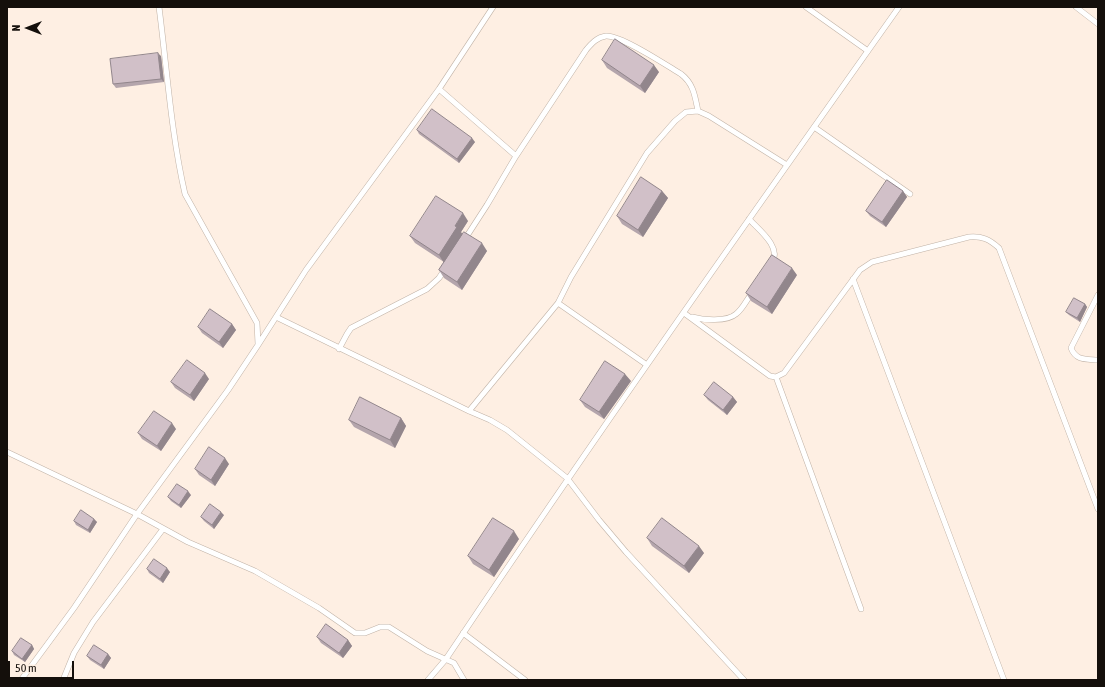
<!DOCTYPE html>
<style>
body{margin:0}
#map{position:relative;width:1105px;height:687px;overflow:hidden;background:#feefe3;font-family:"Asap Condensed",sans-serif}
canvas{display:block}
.frame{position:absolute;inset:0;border:8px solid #140f0b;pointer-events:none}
.north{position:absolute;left:8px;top:8px;width:40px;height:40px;-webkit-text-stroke:3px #feefe3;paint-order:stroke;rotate:270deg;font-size:11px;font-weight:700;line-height:16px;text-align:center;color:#140f0b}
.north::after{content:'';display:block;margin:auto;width:14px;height:18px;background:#140f0b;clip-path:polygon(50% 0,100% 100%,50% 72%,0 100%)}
.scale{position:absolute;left:8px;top:661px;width:66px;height:18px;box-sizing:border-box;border:2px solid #140f0b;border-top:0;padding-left:5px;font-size:12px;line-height:14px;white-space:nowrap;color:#140f0b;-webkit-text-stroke:3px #feefe3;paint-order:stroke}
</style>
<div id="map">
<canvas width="1105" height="687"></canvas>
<div class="frame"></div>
<div class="north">N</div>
<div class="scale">50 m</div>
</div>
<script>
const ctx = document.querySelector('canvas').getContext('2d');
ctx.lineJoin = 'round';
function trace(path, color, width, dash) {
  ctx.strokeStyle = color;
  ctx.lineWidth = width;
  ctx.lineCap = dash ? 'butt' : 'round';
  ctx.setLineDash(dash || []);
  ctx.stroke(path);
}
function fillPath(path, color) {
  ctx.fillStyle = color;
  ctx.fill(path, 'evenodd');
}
const lane = new Path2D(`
 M159,7C167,69 171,133 185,194L257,323L258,344
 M806,7L868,51
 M1076,7L1098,24
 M439,89L516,156
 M814,127L910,194
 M749,219C759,230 782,247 772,263
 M465,239L487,205L516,156L586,50C591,44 597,37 606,36C621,35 666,65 681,74C694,84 695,97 698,111
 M853,279L1004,680
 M1098,295L1071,348C1076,361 1086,359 1098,360
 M558,303L647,365
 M684,313L770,376L776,377L784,373L860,270L872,262L969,237C982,236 989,239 999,248L1098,509
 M276,317L469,411L490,420L507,430L567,478L599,520L626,552L744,680
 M692,317C703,320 727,322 736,314C743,309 747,299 752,293
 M339,349L347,334L351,328L427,289L439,278L445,269
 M776,377L861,609
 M469,411L558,303L571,277L647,153L675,121L686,112L698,111L709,116L787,165
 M7,452L137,514L188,542L255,571L319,608L355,633H365L380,627H389L427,651L454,663L464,680
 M463,633L525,680
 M21,680L74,608L137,514L228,390L258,345L306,270L439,89L493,7
 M63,680L74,653L93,622L163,529
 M428,680L446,659C593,439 746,223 899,7`);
const wall = new Path2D(`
 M161,56L164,82L116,88L113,84Z
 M602,60L659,72L645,93L607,68Z
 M417,130L475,142L459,163L419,134Z
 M662,191L668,198L643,237L622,224L617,216Z
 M903,191L907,197L886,227L870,216L866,211Z
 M468,221L461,232L462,235L487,251L462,290L444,278L439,270L444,262L415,243L410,236Z
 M797,275L772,314L751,301L746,293Z
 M1085,304L1087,307L1080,322L1069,315L1066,312Z
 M232,324L236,330L223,348L202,333L198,327Z
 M209,379L194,401L175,388L171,382Z
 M631,381L604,419L585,407L580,400Z
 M704,395L733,397L737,402L727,415L708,400Z
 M401,418L406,426L395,448L354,427L349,420Z
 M176,429L161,451L142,439L138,433Z
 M229,464L215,486L199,475L195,469Z
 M191,495L181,508L171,501L168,497Z
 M224,515L214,529L204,521L201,517Z
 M94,519L97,522L90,533L76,525L74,521Z
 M647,538L704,553L689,573L652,546Z
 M519,539L494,577L473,564L468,556Z
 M147,569L170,572L163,583L149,573Z
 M317,637L348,640L352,646L343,658L321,643Z
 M32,645L34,649L25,662L14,655L12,651Z
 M108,654L111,658L104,669L90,660L87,656Z`);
const shadedWall = new Path2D(`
 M158,53L161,56L164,82L161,79Z
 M654,65L659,72L645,93L640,86Z
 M472,138L475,142L459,163L457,159Z
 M662,191L668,198L643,237L638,230Z
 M903,191L907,197L886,227L882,222Z
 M463,213L468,221L461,232L463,235L444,263L439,255L455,226Z
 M482,243L487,251L462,290L457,282Z
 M792,268L797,275L772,314L767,307Z
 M1085,304L1087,307L1080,322L1077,318Z
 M232,324L236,330L223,348L219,342Z
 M205,373L209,379L194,401L190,395Z
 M625,374L631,381L604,419L599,412Z
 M733,397L737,402L727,415L723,410Z
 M401,418L406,426L395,448L390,440Z
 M172,423L176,429L161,451L157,446Z
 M225,458L229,464L215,486L211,480Z
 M188,491L191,495L181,508L179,505Z
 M221,512L224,515L214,529L212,525Z
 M94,519L97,522L90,533L88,530Z
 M514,531L519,539L494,577L489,570Z
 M699,546L704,553L689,573L684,566Z
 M167,568L170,572L163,583L160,579Z
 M348,640L352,646L343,658L339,653Z
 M32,645L34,649L25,662L22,659Z
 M108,654L111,658L104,669L101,665Z`);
const building = new Path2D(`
 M615,39L654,65L640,86L602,60Z
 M158,53L161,79L113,84L110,59Z
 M432,109L472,138L457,159L417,130Z
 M641,177L662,191L638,230L617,216Z
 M887,180L903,191L882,222L866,211Z
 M436,196L463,213L455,226L457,227L439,255L410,236Z
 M464,232L482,243L457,282L439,270Z
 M772,255L792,268L767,307L746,293Z
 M1074,298L1085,304L1077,318L1066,312Z
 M210,309L232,324L219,342L198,327Z
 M187,360L205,373L190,395L171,382Z
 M605,361L625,374L599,412L580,400Z
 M714,382L733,397L723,410L704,395Z
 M360,397L401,418L390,440L349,420Z
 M154,411L172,423L157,446L138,433Z
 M209,447L225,458L211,480L195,469Z
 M177,484L188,491L179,505L168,497Z
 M210,504L221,512L212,525L201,517Z
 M81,510L94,519L88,530L74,521Z
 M493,518L514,531L489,570L468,556Z
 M662,518L699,546L684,566L647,538Z
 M154,559L167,568L160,579L147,569Z
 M326,624L348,640L339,653L317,637Z
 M21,638L32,645L22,659L12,651Z
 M94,645L108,654L101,665L87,656Z`);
trace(lane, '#c0b2a6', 6);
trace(lane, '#fff', 5);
fillPath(wall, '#b4a5ac');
fillPath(shadedWall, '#92868c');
fillPath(building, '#d1c0c8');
trace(building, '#92868c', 1);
</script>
